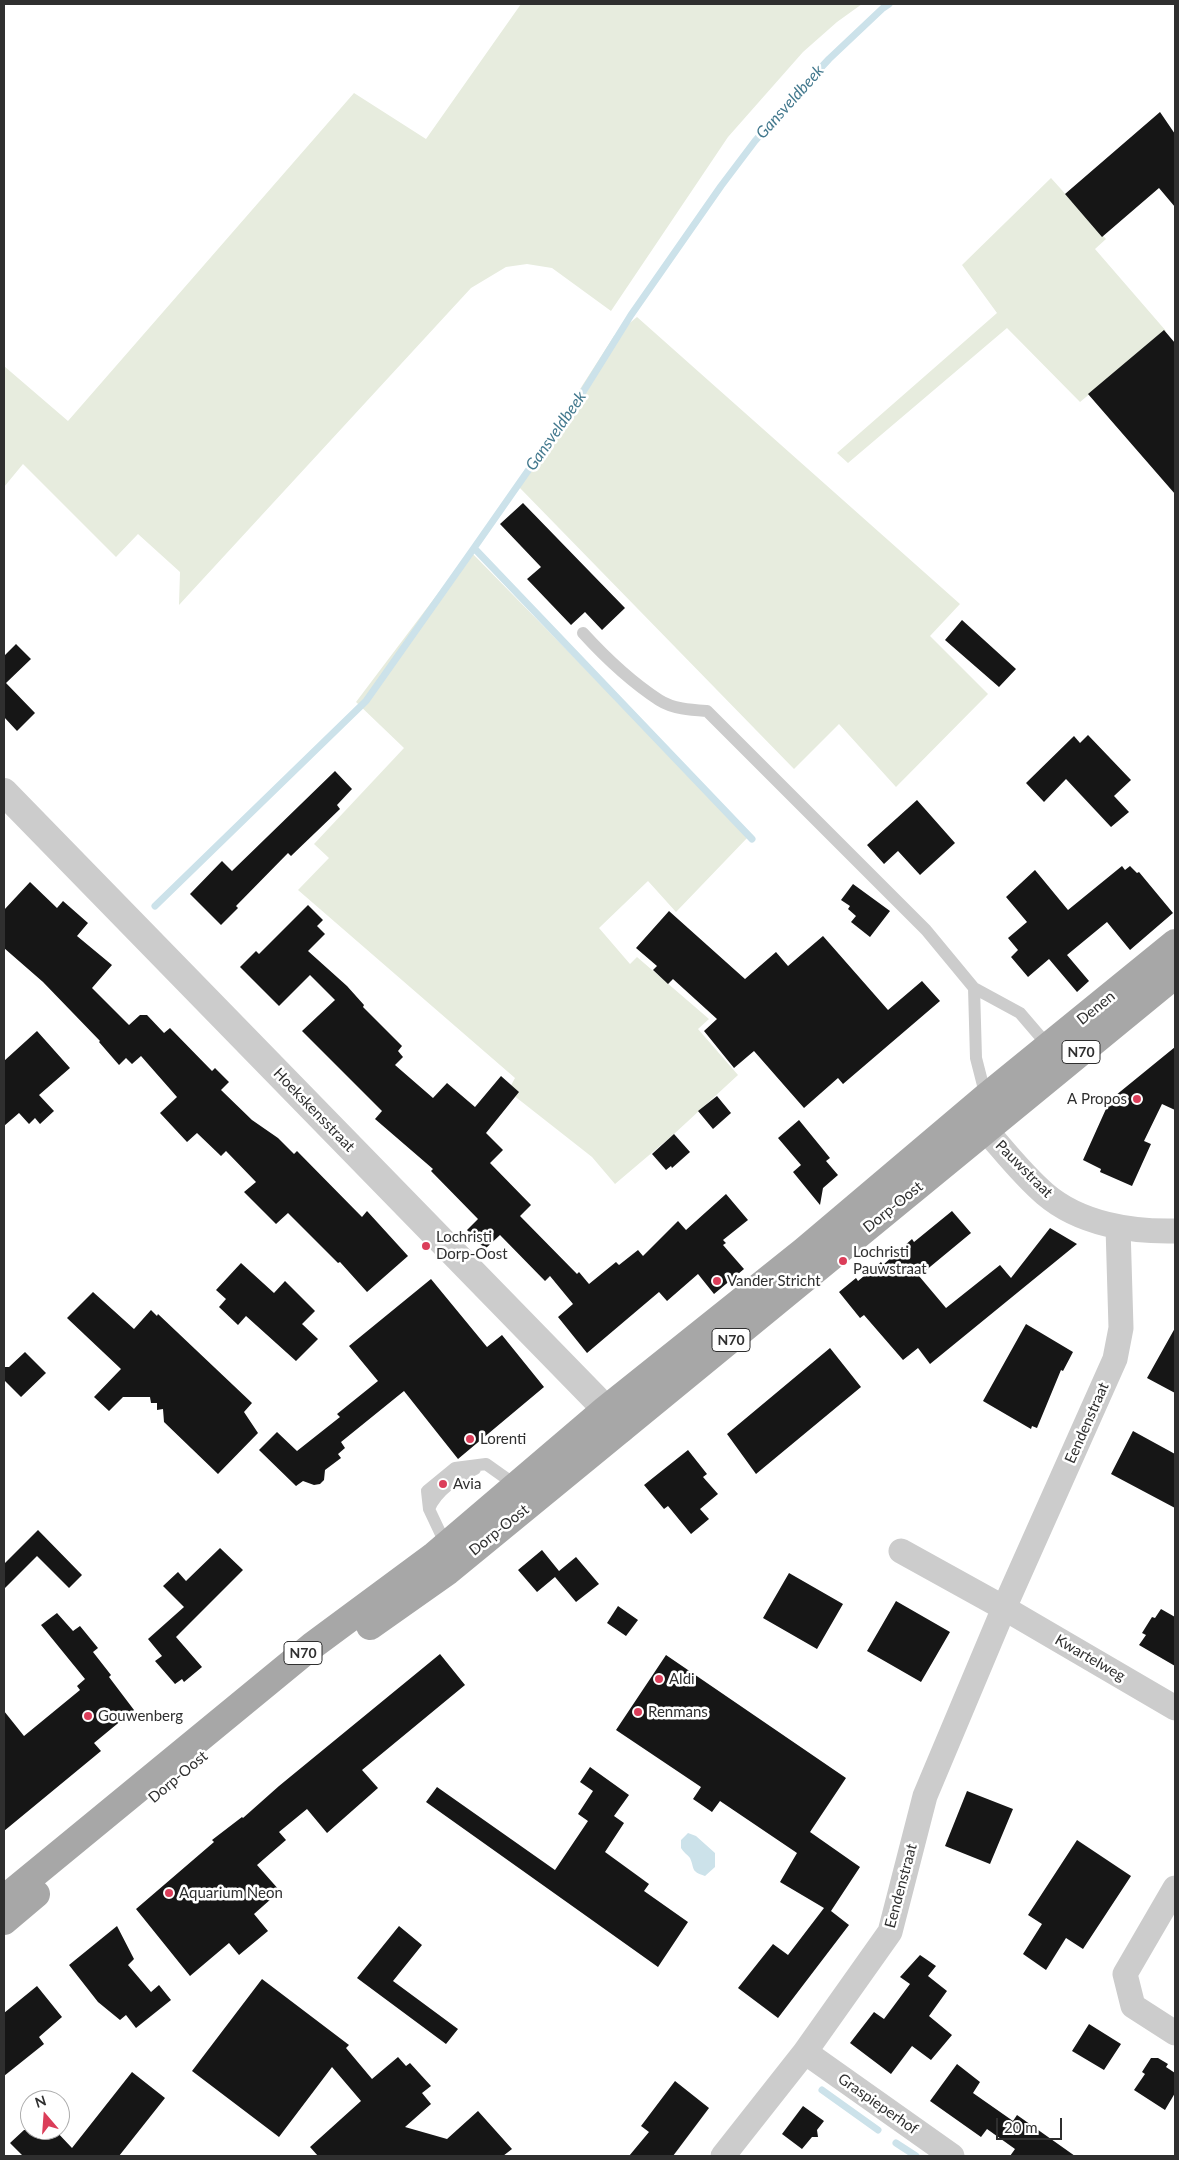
<!DOCTYPE html>
<style>
body{margin:0}
#map{position:relative;width:1179px;height:2160px;overflow:hidden;background:#fff;font-family:Lato,sans-serif}
canvas{display:block}
.frame{position:absolute;inset:0;border:5px solid #2f2f2f;pointer-events:none}
.north{position:absolute;left:20px;top:2090px;width:50px;height:50px;box-sizing:border-box;background:#fff;border:1px solid #acacac;border-radius:50%;rotate:342deg;font-size:14px;font-weight:700;line-height:20px;text-align:center;color:#2f2f2f}
.north::after{content:'';display:block;margin:auto;width:18px;height:22px;background:#db3d59;clip-path:polygon(50% 0,100% 100%,50% 72%,0 100%)}
.scale{position:absolute;left:996px;top:2118px;width:66px;height:22px;box-sizing:border-box;border:2px solid #2f2f2f;border-top:0;padding-left:6px;font-size:15px;line-height:18px;white-space:nowrap;color:#2f2f2f;-webkit-text-stroke:4px #fff;paint-order:stroke}
</style>
<div id="map">
<canvas width="1179" height="2160"></canvas>
<div class="frame"></div>
<div class="north">N</div>
<div class="scale">20 m</div>
</div>
<script>
const ctx = document.querySelector('canvas').getContext('2d');
ctx.lineJoin = 'round';
function fillPath(path, color) {
  ctx.fillStyle = color;
  ctx.fill(path, 'evenodd');
}
function trace(path, color, width, dash) {
  ctx.strokeStyle = color;
  ctx.lineWidth = width;
  ctx.lineCap = dash ? 'butt' : 'round';
  ctx.setLineDash(dash || []);
  ctx.stroke(path);
}
function label(font, color, halo, rows, align = 'center') {
  ctx.font = font + ' Lato,sans-serif';
  ctx.lineWidth = 5;
  ctx.setLineDash([]);
  ctx.textBaseline = 'middle';
  ctx.strokeStyle = halo;
  ctx.fillStyle = color;
  for (const [text, x, y, turn = 0] of rows) {
    ctx.save();
    ctx.translate(x, y);
    ctx.rotate((+turn || 0) * Math.PI / 180);
    ctx.textAlign = isNaN(turn) ? turn : align;
    if (halo) ctx.strokeText(text, 0, 0);
    ctx.fillText(text, 0, 0);
    ctx.restore();
  }
}
const green = new Path2D(`
 M521,4H862L837,22L803,52L728,137L611,311L552,268L527,264L506,267L471,288L179,605L180,572L138,534L116,557L23,464L4,487V366L68,421L354,93L426,139Z
 M1051,178L1106,239L1095,249L1166,331L1080,402L1007,328L848,463L837,453L997,313L962,265Z
 M637,317L960,604L930,636L988,694L896,787L839,724L794,769L518,486L614,336Z
 M470,551L749,836L676,912L648,881L599,928L630,964L637,957L709,1019L698,1029L738,1075L674,1134L615,1184L592,1157L508,1091L515,1078L298,890L329,858L314,844L404,748L356,702Z`);
const water = new Path2D(`
 M688,1833L696,1836L715,1853V1867L705,1876C690,1871 695,1869 690,1858C688,1855 683,1852 681,1848V1840Z`);
const stream = new Path2D(`
 M752,839L474,548L583,392L631,315L721,186L755,141L790,101L829,59L883,8L889,4
 M155,906L366,701L474,548
 M822,2090L878,2130
 M896,2143L916,2156`);
const building = new Path2D(`
 M1160,112L1175,134V207L1159,188L1102,237L1065,194Z
 M1164,330L1175,343V494L1088,394Z
 M523,503L625,608L602,630L585,612L571,625L527,579L541,567L500,524Z
 M962,620L1016,669L999,687L945,640Z
 M16,644L31,659L6,683L35,713L17,731L4,717V656Z
 M1088,735L1131,780L1114,796L1129,812L1111,827L1066,779L1044,802L1026,783L1074,736L1080,743Z
 M335,771L352,789L337,805L340,809L291,856L288,853L236,906L238,908L221,925L190,894L222,861L232,871Z
 M917,800L955,843L920,875L898,851L884,864L867,845Z
 M1122,866L1125,870L1130,866L1137,873L1139,872L1173,913L1130,950L1107,922L1067,955L1089,981L1077,992L1049,959L1028,977L1011,957L1018,950L1008,938L1027,922L1006,897L1035,870L1068,910Z
 M30,882L57,908L63,901L88,923L77,936L112,965L92,988L129,1025L140,1015H147L164,1033L170,1028L212,1071L215,1068L229,1082L221,1090L252,1120L278,1138L294,1154L297,1151L362,1217L367,1211L408,1256L367,1292L340,1262L338,1263L288,1213L276,1224L244,1192L256,1182L226,1151L221,1156L197,1133L187,1142L160,1113L177,1097L141,1056L132,1064L126,1058L119,1065L99,1042L100,1041L43,982L4,948V910Z
 M853,884L890,911L870,937L851,922L856,916L848,909L850,906L841,900Z
 M308,905L323,920L317,926L325,934L308,951L347,986L364,1005L363,1007L402,1046L398,1051L403,1057L395,1065L433,1098L447,1083L475,1107L501,1076L519,1092L486,1133L503,1150L490,1163L531,1205L520,1216L577,1274L579,1272L589,1284L616,1262L619,1265L638,1250L643,1256L678,1221L686,1230L726,1194L748,1220L723,1240L726,1243L723,1245L744,1269L714,1294L698,1274L667,1301L659,1292L587,1353L558,1317L573,1304L550,1276L545,1281L500,1235L485,1249L467,1230L478,1219L431,1171L433,1169L375,1119L382,1111L302,1031L335,1000L310,975L279,1006L240,967L256,951L259,954Z
 M669,911L745,979L776,952L788,966L823,936L888,1010L922,981L940,1001L843,1084L838,1078L804,1108L754,1051L734,1068L704,1031L717,1019L673,979L668,984L653,970L657,966L636,948Z
 M37,1031L70,1068L39,1095L54,1111L40,1124L35,1118L29,1124L19,1113L4,1126V1061Z
 M1175,1047V1110L1162,1104L1144,1141L1151,1144L1132,1186L1100,1172L1101,1169L1083,1160L1110,1100Z
 M717,1096L731,1113L713,1129L698,1111Z
 M799,1120L830,1158L826,1161L838,1175L823,1188L820,1205L793,1172L801,1165L778,1138Z
 M674,1134L690,1152L672,1168L671,1166L666,1170L652,1154Z
 M952,1211L971,1233L919,1276L946,1308L1000,1265L1011,1278L1050,1228L1077,1244L930,1364L918,1348L903,1360L864,1315L860,1318L839,1292L856,1278L858,1281L881,1262L883,1265L912,1239L914,1242Z
 M241,1263L274,1293L285,1281L315,1311L302,1324L318,1339L296,1361L246,1316L238,1325L219,1307L226,1299L216,1290Z
 M431,1279L487,1347L502,1335L544,1387L458,1459L404,1391L341,1442L345,1448L338,1454L341,1458L325,1470L324,1480L320,1484L314,1485L303,1481L296,1486L259,1450L277,1432L297,1451L340,1417L337,1414L378,1381L349,1346Z
 M93,1292L134,1329L151,1310L157,1316L158,1314L252,1403L244,1412L258,1433L218,1474L164,1422L163,1409L157,1410V1403H151L150,1397H123L109,1411L94,1397L121,1369L67,1318Z
 M1026,1324L1073,1352L1063,1371L1061,1370L1037,1428L1032,1426L1031,1429L983,1401Z
 M1175,1328V1393L1147,1378Z
 M830,1348L861,1387L756,1474L727,1434Z
 M25,1352L46,1373L21,1397L4,1380V1367H9Z
 M1133,1431L1175,1454V1508L1111,1474Z
 M688,1450L707,1474L703,1477L718,1494L700,1509L709,1519L691,1534L668,1506L664,1509L644,1485Z
 M38,1530L82,1575L69,1588L37,1556L4,1589V1564Z
 M220,1548L243,1570L176,1637L202,1667L184,1682L182,1679L175,1684L155,1661L162,1656L148,1639L184,1607L163,1586L178,1572L186,1581Z
 M542,1550L559,1571L576,1557L599,1584L576,1602L555,1577L537,1592L518,1570Z
 M789,1573L843,1604L817,1649L763,1618Z
 M896,1601L950,1632L921,1682L867,1651Z
 M618,1606L638,1620L626,1636L607,1623Z
 M1161,1609L1175,1617V1666L1139,1645L1146,1635L1142,1633L1152,1617L1155,1618Z
 M57,1613L73,1631L80,1626L98,1648L93,1652L111,1675L109,1677L134,1710L94,1743L101,1751L4,1831V1711L24,1736L80,1690L77,1686L85,1679L41,1625Z
 M440,1654L465,1685L362,1770L378,1788L327,1833L307,1809L279,1832L286,1840L257,1865L280,1891L254,1914L268,1931L239,1955L229,1943L190,1976L136,1909L214,1842L212,1840L242,1817L243,1818L279,1786Z
 M666,1655L846,1778L810,1832L860,1867L831,1911L849,1925L778,2018L738,1988L773,1944L788,1955L824,1908L780,1882L797,1853L720,1801L712,1812L693,1799L701,1787L616,1730Z
 M590,1767L629,1795L614,1816L624,1823L605,1852L649,1884L644,1891L688,1922L658,1967L426,1802L437,1787L555,1870L588,1821L578,1814L593,1791L580,1782Z
 M967,1791L1013,1809L990,1864L945,1846Z
 M1077,1840L1131,1876L1083,1949L1066,1938L1046,1970L1023,1954L1042,1924L1028,1915Z
 M117,1926L134,1959L128,1965L151,1992L159,1985L171,2000L136,2028L126,2015L120,2020L98,2002L69,1965Z
 M399,1926L422,1945L393,1981L458,2029L446,2044L357,1978Z
 M920,1955L936,1966L928,1976L947,1991L929,2016L952,2035L931,2060L912,2046L891,2074L850,2043L874,2012L884,2019L910,1984L900,1977Z
 M262,1979L349,2045L346,2048L372,2079L398,2057L406,2066L410,2063L431,2086L422,2093L431,2104L405,2127L447,2139L478,2111L512,2149L503,2156H318L310,2147L361,2101L332,2067L279,2137L192,2071Z
 M37,1986L62,2017L39,2037L44,2044L4,2076V2013Z
 M1089,2024L1121,2044L1104,2070L1072,2051Z
 M1151,2058H1158L1168,2064L1166,2067L1175,2073V2093L1165,2110L1134,2090L1145,2074L1142,2072Z
 M957,2064L980,2082L973,2093L1013,2121L1017,2115L1075,2156H1010L1015,2149L987,2129L981,2137L930,2101Z
 M132,2072L165,2098L119,2156H23L10,2143L24,2130H55L72,2148Z
 M675,2081L709,2108L673,2156H629L649,2132L641,2126Z
 M803,2106L824,2121L817,2130L818,2137H812L802,2149L782,2134Z`);
const service = new Path2D(`
 M583,633C604,656 633,683 659,700C673,709 691,710 707,711L926,930L974,988L976,1058L986,1097
 M974,988L1020,1013L1050,1048
 M429,1509C436,1491 457,1477 475,1469
 M446,1545L429,1509L427,1491L455,1468L486,1464L517,1486`);
const minor = new Path2D(`
 M972,1115C997,1141 1018,1171 1045,1194C1080,1224 1131,1232 1175,1231
 M901,1551L1004,1608L1175,1708
 M1175,1888L1125,1974L1133,2006L1175,2033
 M805,2052L952,2156
 M723,2156L805,2052L890,1932L925,1796L1004,1608L1115,1359L1121,1328L1118,1227`);
const tertiary = new Path2D(`
 M4,792L595,1398L621,1429`);
const primary = new Path2D(`
 M370,1626L448,1571L1175,975
 M4,1899L312,1646L435,1555L605,1410L804,1251L986,1097L1175,943
 M4,1921L36,1894`);
const markers = [
 [1137,1099,5,"#db3d59"],
 [426,1246,5,"#db3d59"],
 [843,1261,5,"#db3d59"],
 [717,1281,5,"#db3d59"],
 [470,1439,5,"#db3d59"],
 [443,1484,5,"#db3d59"],
 [659,1679,5,"#db3d59"],
 [638,1712,5,"#db3d59"],
 [88,1716,5,"#db3d59"],
 [169,1893,5,"#db3d59"]
];
const shields = [
 [1081,1052,38],
 [731,1340,38],
 [303,1653,38]
];
const shieldNames = [
 ["N70",1081,1052],
 ["N70",731,1340],
 ["N70",303,1653]
];
const streetNames = [
 ["Denen",1096,1008,-39],
 ["Hoekskensstraat",314,1110,46],
 ["Pauwstraat",1024,1169,45],
 ["Dorp-Oost",893,1207,-39],
 ["Eendenstraat",1087,1423,-66],
 ["Dorp-Oost",499,1530,-39],
 ["Kwartelweg",1090,1658,30],
 ["Dorp-Oost",178,1777,-40],
 ["Eendenstraat",901,1886,-75],
 ["Graspieperhof",878,2104,35]
];
const poiNames = [
 ["A Propos",1127,1099,"right"],
 ["Lochristi",436,1237],
 ["Dorp-Oost",436,1254],
 ["Lochristi",853,1252],
 ["Pauwstraat",853,1269],
 ["Vander Stricht",727,1281],
 ["Lorenti",480,1439],
 ["Avia",453,1484],
 ["Aldi",669,1679],
 ["Renmans",648,1712],
 ["Gouwenberg",98,1716],
 ["Aquarium Neon",179,1893]
];
const waterNames = [
 ["Gansveldbeek",790,102,-48],
 ["Gansveldbeek",556,431,-55]
];
fillPath(green, '#e7ecde');
fillPath(water, '#cce2ea');
trace(stream, '#cce2ea', 7);
fillPath(building, '#161616');
trace(service, '#ccc', 12);
trace(minor, '#ccc', 25);
trace(tertiary, '#ccc', 28);
trace(primary, '#a7a7a7', 28);
for (const [x, y, r, color] of markers) {
  const dot = new Path2D();
  dot.arc(x, y, r, 0, 2 * Math.PI);
  ctx.fillStyle = color;
  ctx.fill(dot);
  trace(dot, '#fff', 2);
}
for (const [x, y, w] of shields) {
  const box = new Path2D();
  box.roundRect(x - w / 2, y - 11.5, w, 23, 4);
  ctx.fillStyle = '#fff';
  ctx.fill(box);
  trace(box, '#2f2f2f', 1);
}
label('bold 14px', '#2f2f2f', null, shieldNames);
label('15px', '#2f2f2f', '#fff', streetNames);
label('15px', '#2f2f2f', '#fff', poiNames, 'left');
label('italic 16px', '#42788d', '#fff', waterNames);
</script>
